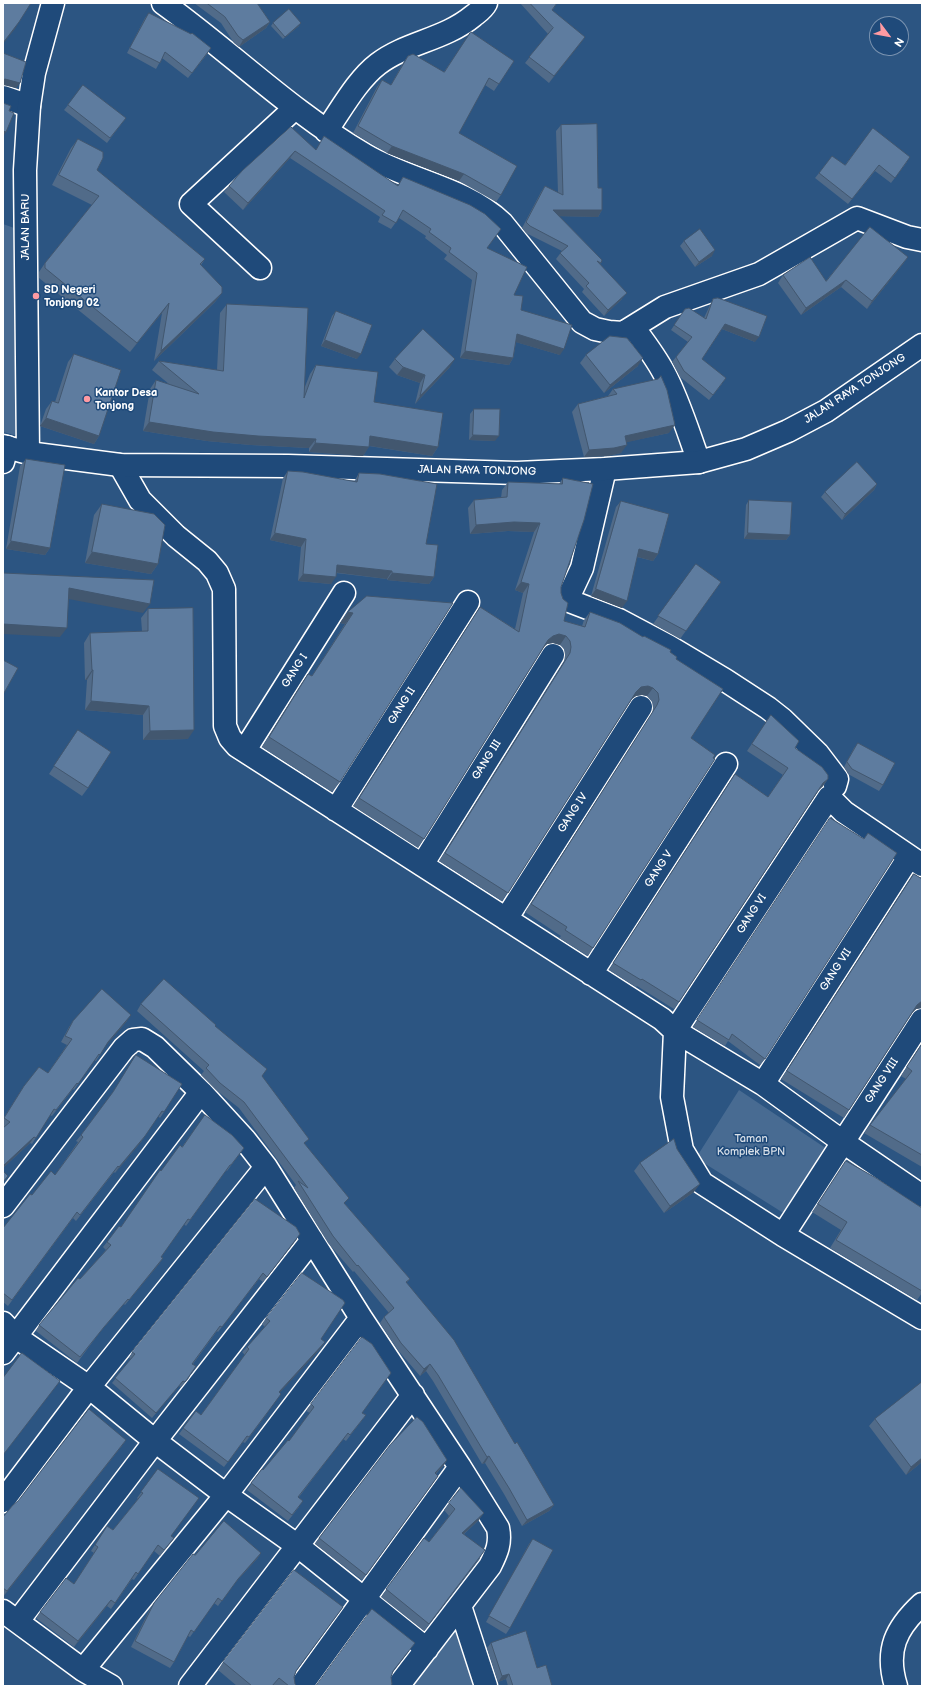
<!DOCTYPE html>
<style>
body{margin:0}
#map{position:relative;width:925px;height:1689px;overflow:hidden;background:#2c5582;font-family:"Balsamiq Sans",sans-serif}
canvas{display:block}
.frame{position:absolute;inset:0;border:4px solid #fff;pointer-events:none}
.north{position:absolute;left:869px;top:16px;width:40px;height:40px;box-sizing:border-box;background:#1f4a7a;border:1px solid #7992af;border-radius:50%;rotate:122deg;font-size:11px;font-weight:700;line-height:16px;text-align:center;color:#fff}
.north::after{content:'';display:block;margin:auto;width:14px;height:18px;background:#ff9aa2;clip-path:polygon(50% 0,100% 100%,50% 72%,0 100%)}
</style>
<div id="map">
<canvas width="925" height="1689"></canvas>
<div class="frame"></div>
<div class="north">N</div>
</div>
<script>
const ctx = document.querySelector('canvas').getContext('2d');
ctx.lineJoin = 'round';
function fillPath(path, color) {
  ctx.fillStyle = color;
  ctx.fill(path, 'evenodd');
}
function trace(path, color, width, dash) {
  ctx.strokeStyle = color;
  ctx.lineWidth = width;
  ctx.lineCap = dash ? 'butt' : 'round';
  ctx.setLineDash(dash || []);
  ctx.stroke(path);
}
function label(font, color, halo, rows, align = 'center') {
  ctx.font = font + ' "Balsamiq Sans",sans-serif';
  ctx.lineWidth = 3;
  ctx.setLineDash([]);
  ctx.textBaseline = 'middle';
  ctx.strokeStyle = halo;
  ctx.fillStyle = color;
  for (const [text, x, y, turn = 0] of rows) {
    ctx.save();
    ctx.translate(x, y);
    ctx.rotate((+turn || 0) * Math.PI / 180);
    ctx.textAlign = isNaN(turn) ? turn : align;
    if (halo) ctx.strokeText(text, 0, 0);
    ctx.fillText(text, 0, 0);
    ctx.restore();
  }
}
const green = new Path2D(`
 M3,224L17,229L18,436L3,432Z
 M739,1090L827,1149L785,1214L696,1158Z
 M460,1625L479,1686H412Z`);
const minor = new Path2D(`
 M163,3C231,52 291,112 365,155C409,181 464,187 502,223L582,322L595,329L609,332L623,333L665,307L759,274L857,218L907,237L922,240
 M3,97L29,106
 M326,131C341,110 357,80 378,64C407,42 444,40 473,16C478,12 483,9 486,3
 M260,268L191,204L295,108
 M633,327C644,342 655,356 664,373C679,401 688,432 699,462
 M3,462L7,447
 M120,465L140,500L176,536L207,561L217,573L224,589L225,726L230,738L237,746L662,1019L675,1031L763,1084L843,1142L922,1196
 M605,469L582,568L567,600L619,620L668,646L725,680L768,708L782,719L818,754L837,779L835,786
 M245,750L344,593
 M336,810L468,602
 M422,865L553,655
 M506,919L641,707
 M591,974L726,764
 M922,1020L783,1235L922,1318
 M763,1084L909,857
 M3,1206L124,1048L133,1040L142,1039L155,1047L201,1092L245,1140L266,1167L361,1318L460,1467L498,1528C501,1543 497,1552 490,1566L398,1686
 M783,1235L702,1183L682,1150L672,1097L675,1031L829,797L844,812L922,865
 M3,1323L16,1337L89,1387L155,1441L226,1495L298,1546L427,1649
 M3,1353L201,1092
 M3,1501L89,1387L266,1167
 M460,1606L486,1686
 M3,1611L83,1670L111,1686
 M18,1621L155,1441L312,1240
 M83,1670L226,1495L361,1318
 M190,1686L413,1395
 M301,1686L460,1467
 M896,1686C885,1650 896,1628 922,1604`);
const major = new Path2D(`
 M3,446L28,453L120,465L288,466L517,473L605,469L699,462L746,449L788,431L826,411L922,345
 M28,453L25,170L29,106L34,73L53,3`);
const wall = new Path2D(`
 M194,3H257L270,22L266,28L239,47L234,43L221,23Z
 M520,3H557L552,11L585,37L549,83L525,63L548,34Z
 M149,13L208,53L188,78L162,58L156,69L127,53L145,18Z
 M273,23L299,26L283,39L271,26Z
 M408,56L444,72L514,61L494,91L485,85L459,133L501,195L496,202L459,181L387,153L353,133L377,87L382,80L391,85L403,63Z
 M68,105L122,123L107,143L64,110Z
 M561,125L598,188L602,210L598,217L559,216L602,260L600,264L622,299L604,316L582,292L584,289L556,259L562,251L526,233L522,228L541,192L545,186L558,193L556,131Z
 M291,127L315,150L398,185L403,177L487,248L514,295L521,310L560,355L516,342L513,358L509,365L460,358L472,280L444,259L447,255L425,238L426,236L399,218L391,229L378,222L380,217L290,158L243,210L224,192L229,186Z
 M78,139L97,170L205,259L201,265L222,293L215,302L154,361L162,313L130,352L39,278V272L45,263L92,205L52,185L71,148Z
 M907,162L891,183L875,171L848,204L815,178L819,173L845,165Z
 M684,241L712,256L695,267L680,246Z
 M908,257L903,264L867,309L841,287L801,315L778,283L783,275L826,281Z
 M713,299L755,342L722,329L702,359L722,384L709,400L680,377L672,362L688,342L671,330L685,309L704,318L710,305Z
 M227,304L304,389L310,374L316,365L374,402L438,447L432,456L369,446L363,456L309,452V448L251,445L207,441L143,431L150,389L156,380L169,384L152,370L159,361L217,370L220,313Z
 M336,311L357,359L321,346L332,316Z
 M74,354L99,436L94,444L40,426L46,409L52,401L55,402L68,362Z
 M586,355L638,366L604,393L580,363Z
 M395,359L450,367L415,404L420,383L397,375L389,367Z
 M613,389L669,433L626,442L621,453L608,456L584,457L572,412L578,404L608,396Z
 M474,409L495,441L469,440L470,414Z
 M26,459L50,548L45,555L6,549L20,466Z
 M288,471L354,482L359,473L426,544L434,577L429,584L387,580V579L336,573L331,584L298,581L301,547L270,540L283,478Z
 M563,478L561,587V593L564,621L582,626L584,620L590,612L643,637L670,652L676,659L691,738L593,948L588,956L559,938L561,936L525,912L652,714L653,708L652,702L647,696L642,695L636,696L632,699L502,901L439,861L564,662L565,655L564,649L560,645L553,643L547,644L544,647L424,839L418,848L353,806L480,607L515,629L523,593L515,590L534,532L508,531L470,534L468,508L474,500L501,498L502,490L508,482L559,484Z
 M877,484L874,490L842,520L821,497L825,492Z
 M749,500L790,535L786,540L744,539L746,505Z
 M621,501L658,554L653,561L637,557L622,608L591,596L616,507Z
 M102,504L158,564L151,574L85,563L94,515Z
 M696,564L721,582L680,639L653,624Z
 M367,596L340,782L332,792L262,747L301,684L308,674L312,676L345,624L340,623L348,612Z
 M148,609L188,739L143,740V715L85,710L87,680H85L84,643L90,633L142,631L141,618Z
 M771,715L795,748L828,779L823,786L819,790L674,1009L637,986L636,987L609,970L735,774L768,797L783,775L747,751Z
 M78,730L88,788L82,796L49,774Z
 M858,743L883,785L879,791L848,774L844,767L854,748Z
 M826,825L765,1059L760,1065L728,1041L725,1046L693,1027Z
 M914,874L922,879V1008L916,1009L913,1012L844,1118L781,1079Z
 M141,1004L215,1026L262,1076L305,1144L345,1204L410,1279L406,1283L515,1444L554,1505L549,1511L522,1526L504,1494L485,1463L482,1464L433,1381L426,1371L420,1376L397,1349L380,1323L384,1317L389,1313L354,1271L353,1272L328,1243L294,1188L296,1185L239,1108L216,1090L201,1075L204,1071L137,1011Z
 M73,1021H127L106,1045L96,1061L94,1060L74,1090L73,1089L52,1116L50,1115L32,1144L30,1143L3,1168V1128L5,1127L3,1126V1119L24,1086L48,1073L67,1045L61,1042L69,1027Z
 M922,1043V1167L864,1133L906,1079L901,1076Z
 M136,1055L164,1112L160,1118L158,1116L141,1142L115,1173L114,1172L76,1221L73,1218L8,1306L3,1302V1228L32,1195L55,1175L78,1142L76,1141L81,1135L111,1096Z
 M182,1147L244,1148L227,1171L226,1170L186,1226L184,1224L161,1257L163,1258L159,1264L125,1305L124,1304L100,1332L77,1363L36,1331L39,1325L106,1250L103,1247L107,1242L121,1227L161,1171Z
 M846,1161L922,1208V1293L917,1300L830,1248L841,1230L812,1212Z
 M640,1163L694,1192L664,1213L634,1171Z
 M297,1239L263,1282L259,1279L218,1332L217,1331L193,1364L189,1378L181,1387L179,1386L152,1418L112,1383L131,1359L129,1358L132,1352Z
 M266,1318L321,1339L325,1342L321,1348L280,1392L266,1415L245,1443L243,1442L224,1467L179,1434L196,1411L201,1415L245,1355L242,1352L247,1347L265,1327L262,1324Z
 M922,1382V1462L906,1475L869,1426L875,1419Z
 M311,1404L362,1413L366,1415L346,1441L343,1439L299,1497V1507L288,1521L247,1490L262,1469L263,1470L289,1441L310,1413L306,1411Z
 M126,1440L121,1447L3,1597V1517Z
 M447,1460L444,1465L436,1474L434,1481L362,1580L315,1544L319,1538Z
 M158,1469L171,1536L174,1538L160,1556L154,1551L134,1580L132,1579L111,1609L107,1606L74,1647L36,1618L40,1612L74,1584L94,1553L91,1551L107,1526L113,1530L138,1499L137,1498Z
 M449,1503L479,1520L464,1534L480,1558L424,1631L381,1597L424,1538L429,1542L449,1516L444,1510Z
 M533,1539L510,1628L506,1634L486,1622L529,1544Z
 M261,1553L257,1559L234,1584L218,1606L214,1603L190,1637L188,1636L174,1662L170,1668L131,1647L150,1609L195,1555Z
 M491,1643L537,1668L552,1686H508L506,1679L498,1682L487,1648Z
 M223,1662L296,1672L294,1677L295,1684L297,1686H237L218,1670Z`);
const shadedWall = new Path2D(`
 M19,22L15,29L3,44V43Z
 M270,22L266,28L239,47L243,40Z
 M301,23L299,26L283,39L285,37Z
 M585,37L581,43L549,83L554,76Z
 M5,79L20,83L16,88L3,85V80Z
 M3,131L6,132L3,137Z
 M392,146L464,174L459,181L387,153Z
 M295,151L290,158L243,210L248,203Z
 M553,210H602L598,217L548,216Z
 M715,250L712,256L695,267L699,262Z
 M908,257L903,264L867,309L872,301Z
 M846,280L841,287L801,315L806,308Z
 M222,293L215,302L154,361L161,351Z
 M627,293L622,299L604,316L608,310Z
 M169,303L162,313L130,352L137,343Z
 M725,324L759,337L755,342L722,329Z
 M517,334L564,349L560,355L512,341Z
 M325,340L361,354L357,359L321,346Z
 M465,351L513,358L509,365L460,358Z
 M643,358L638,366L604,393L610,385Z
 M455,359L450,367L415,404L420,396Z
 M403,367L425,375L420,383L397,375Z
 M46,418L99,436L94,444L40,426Z
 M149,422L316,439L309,448L251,445L207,441L143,431Z
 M675,425L669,433L619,444L625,436Z
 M473,435L499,436L495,441L469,440Z
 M370,436L438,447L432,456L364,445Z
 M315,443L369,447L363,456L309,452Z
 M627,445L621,453L608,456L584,457L589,450Z
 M877,484L874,490L842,520L845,514Z
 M514,522L540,523L534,532L508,531L470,534L476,525Z
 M275,533L306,539L301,547L270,540Z
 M748,533L790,535L786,540L744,539Z
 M11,541L50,548L45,555L6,549Z
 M639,549L658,554L653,561L634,556Z
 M92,552L158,564L151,574L85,563Z
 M337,565L392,571L387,579L332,572Z
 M392,573L434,577L429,584L387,580Z
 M303,574L336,577L331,584L298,581Z
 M521,582L529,584L523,593L515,590Z
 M69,588L150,604L143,613L63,598Z
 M596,589L627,601L622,608L591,596Z
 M348,612L353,613L345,624L340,623Z
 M3,624L67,628L60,637L3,634Z
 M559,634L566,636L560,645L553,643L547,644L542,648L548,640L553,636Z
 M92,670H93L87,680H85Z
 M648,686L653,688L647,696L642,695L636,696L630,700L636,692L641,687Z
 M91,701L149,706L143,715L85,710Z
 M194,730L188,739L143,740L150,731Z
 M828,779L823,786L819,790L823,783Z
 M922,1001V1008L916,1009L912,1013L917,1005Z
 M131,1015L127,1021L104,1048L108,1042Z
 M145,1136L141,1142L115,1173L119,1167Z
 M34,1137L30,1143L3,1168V1166Z
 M700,1184L694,1192L664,1213L670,1206Z
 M163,1258L159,1264L125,1305L129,1300Z
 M325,1342L321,1348L275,1398L279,1392Z
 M430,1364L426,1371L420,1376L424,1369Z
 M126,1440L121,1447L3,1597L7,1591Z
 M489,1456L485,1463L482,1464L487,1457Z
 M922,1458V1462L906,1475L911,1467Z
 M447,1460L444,1465L431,1478L435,1473Z
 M554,1505L549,1511L522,1526L527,1520Z
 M484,1513L479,1520L457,1540L462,1533Z
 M261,1553L257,1559L234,1584L218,1606L238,1579Z
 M111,1600L107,1606L74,1647L78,1641Z
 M509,1674L506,1679L498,1682L502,1676Z`);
const building = new Path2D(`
 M3,3H31L19,22L3,43Z
 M207,3H257L270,22L243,40L238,36L225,17Z
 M530,3H557L552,10L585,37L554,76L529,57L553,28Z
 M289,9L301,23L285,37L273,23Z
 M149,13L191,34L192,33L211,48L192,73L165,52L160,63L130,48Z
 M471,32L514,61L499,84L489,78L459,133L517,166L501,195L464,174L392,146L358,126L382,80L391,85L408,56L413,54L444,72Z
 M3,53L26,62L20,83L5,79L3,80Z
 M83,85L126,118L110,138L68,105Z
 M3,103L11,106L9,111L14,113L6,132L3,131Z
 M597,124L598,188H602V210H553L602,260L601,263L597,261L627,293L608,310L586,286L589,283L560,253L568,246L530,226L526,222L545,186L563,195L561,125Z
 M291,127L316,150L324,136L398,186L403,177L470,205L485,214L501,229L487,248L527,267L514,295L523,296L521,310L572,325L564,349L517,334L513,358L465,351L477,273L449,252L451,248L429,232L431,229L403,210L396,223L382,215L385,211L295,151L248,203L229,186L242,171Z
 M873,128L910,157L895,178L879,165L852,199L819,173L832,156L845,165Z
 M78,139L103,152V158L97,170L205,259L200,264L222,287V293L161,351L169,303L137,343L45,268V263L99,196L59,175Z
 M870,227L908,257L872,301L846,280L806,308L783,275L810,257L826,281Z
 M700,229L715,250L699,262L684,241Z
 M718,298L767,316L759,337L725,324L702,359L726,378L713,395L684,371L676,357L692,337L674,325L685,309L689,308L706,319L713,299Z
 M227,304L308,308L304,398L316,365L378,372L374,402L443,413L438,447L370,436L369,447L315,443L316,439L258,436L213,432L149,422L156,380L199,394L159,361L223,371Z
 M336,311L372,325L361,354L325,340Z
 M423,329L455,359L420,396L425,375L403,367L395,359Z
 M610,336L627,338L643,358L610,385L586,355Z
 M74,354L121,370L99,436L46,418L52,401L58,403Z
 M661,376L667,390L675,425L625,436L627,445L614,448L589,450L578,404L617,394L613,389L658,379Z
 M474,409H500L499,436L473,435Z
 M26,459L65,465L50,548L11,541Z
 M857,462L877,484L845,514L825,492Z
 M288,471L303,472L357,482L359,473L380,474L437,484L426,544L438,545L434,577L392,573V571L337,565L336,577L303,574L306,539L275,533Z
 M563,478L593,484L584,520L561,587V593L563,599L568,603L564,621L585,627L590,612L620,623L643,637L644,636L671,650L670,652L677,657L676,659L723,689L691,738L715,755L713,758L715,759L593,948L565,930L567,927L531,904L657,705L659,700L658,693L653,688L648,686L641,687L636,692L508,893L445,853L570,653L571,647L570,641L566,636L559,634L553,636L548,640L424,839L359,798L480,607L519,632L529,584L521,582L540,523L514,522L476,525L474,500L507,497L508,482L562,484Z
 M749,500L792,502L790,535L748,533Z
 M621,501L669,514L658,554L639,549L627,601L596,589Z
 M102,504L154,514L165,525L158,564L92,552Z
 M696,564L721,582L686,631L658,616Z
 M3,573L154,580L150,604L69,588L67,628L3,624Z
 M367,596L453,603L340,782L269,737L308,674L312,676L353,613L348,612Z
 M193,608L194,730L150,731L149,706L91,701L93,670H92L90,633L148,631V609Z
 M3,660L18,668L4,693H3Z
 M771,715L799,741L795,748L822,767L828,775V779L823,783L679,1002L642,979L641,980L613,963L735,774L768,797L788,768L752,744Z
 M78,730L111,752L88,788L54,766Z
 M858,743L895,763L883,785L852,769L847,762Z
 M830,818L864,839L868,833L897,853L765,1059L732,1034L729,1040L697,1020Z
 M914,874L922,879V1001L917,1005L849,1110L787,1071Z
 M164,979L216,1025L215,1026L267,1069L262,1076L309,1139L304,1143L349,1198L344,1203L410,1279L406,1282L454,1340L515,1444L517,1442L554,1505L527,1520L509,1488L489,1456L487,1457L438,1375L430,1364L424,1369L401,1343L384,1317L394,1308L358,1265L357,1266L333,1236L298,1181L308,1188L244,1102L220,1083L206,1068L209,1065L141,1004Z
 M102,989L131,1015L108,1042L100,1055L99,1054L78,1084L77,1083L56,1110L54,1109L36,1138L34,1137L3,1166V1128L10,1122L4,1118L24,1086L39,1067L48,1073L72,1039L65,1036L73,1021Z
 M922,1044V1155L870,1125L912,1071L907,1067Z
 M136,1055L182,1084L164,1112L162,1111L145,1136L119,1167L118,1166L80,1215L77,1212L12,1300L3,1293V1228L30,1194L32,1195L51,1171L55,1175L83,1137L81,1135L113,1092Z
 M205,1115L232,1135L244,1148L231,1165H230L190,1220L188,1219L161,1257L163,1258L129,1300L128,1299L104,1327L80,1357L39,1325L78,1278L80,1279L111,1245L107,1242L119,1226L121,1227L160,1170L161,1171L180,1145L182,1147Z
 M674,1139L677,1149L700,1184L670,1206L640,1163Z
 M846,1161L876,1178L922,1208V1291L836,1240L847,1222L818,1204Z
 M3,1171L8,1176L3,1182Z
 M255,1199L296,1227L300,1234L267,1277L263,1273L222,1327L220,1326L192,1364L196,1366L192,1372L185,1382L183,1381L156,1413L115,1378L135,1354L132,1352Z
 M302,1273L343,1300L345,1303L321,1339L325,1342L279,1392L281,1394L270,1409L249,1437L247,1436L228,1462L183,1428L196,1411L201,1415L249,1349L247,1347L270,1321L266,1318Z
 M362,1337L372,1344L391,1373L362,1413L366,1415L350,1435L348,1433L298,1497L303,1501L292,1515L251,1483L262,1469L263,1470L288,1440L289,1441L314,1407L311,1404Z
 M22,1353L60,1381L3,1455V1378Z
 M922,1382V1458L911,1467L875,1419Z
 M89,1409L126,1440L7,1591L3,1588V1517L13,1505L18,1501Z
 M417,1417L423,1422L447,1460L435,1473L438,1476L366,1575L319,1538L390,1445Z
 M158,1469L199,1498L171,1536L174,1538L164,1550L158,1545L138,1574L136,1572L115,1603L111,1600L78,1641L40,1612L66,1578L74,1584L98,1547L95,1545L107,1526L113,1530L143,1493L141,1492Z
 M461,1488L484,1513L462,1533L485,1550L429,1624L386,1589L424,1538L429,1542L455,1509L449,1503Z
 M224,1521L261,1553L238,1579L222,1601L218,1598L194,1632L191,1630L174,1662L135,1641L154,1603L193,1554L195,1555Z
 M533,1539L553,1550L510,1628L489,1616Z
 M294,1570L343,1607L296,1671L294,1677L295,1684L297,1686H289L279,1678L272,1686H252L223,1662Z
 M372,1609L415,1643L393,1671L391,1677L392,1684L391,1686H316Z
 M526,1631L537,1668L546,1665L552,1686H513L509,1674L502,1676L491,1643Z`);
const markers = [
 [36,296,4,"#ff9aa2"],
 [87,399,4,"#ff9aa2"]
];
const streetNames = [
 ["JALAN BARU",26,227,-90],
 ["JALAN RAYA TONJONG",855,389,-33],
 ["JALAN RAYA TONJONG",477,471,1],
 ["GANG I",295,671,-57],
 ["GANG II",402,706,-58],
 ["GANG III",487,760,-58],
 ["GANG IV",573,813,-57],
 ["GANG V",659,869,-57],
 ["GANG VI",752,914,-57],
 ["GANG VII",836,970,-57],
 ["GANG VIII",882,1081,-57]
];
const poiNames = [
 ["SD Negeri",44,290],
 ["Tonjong 02",44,303],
 ["Kantor Desa",95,393],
 ["Tonjong",95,406]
];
const parkNames = [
 ["Taman",751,1139],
 ["Komplek BPN",751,1152]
];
fillPath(green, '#486b92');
trace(minor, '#fff', 25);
trace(major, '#fff', 25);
trace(minor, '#1f4a7a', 22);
trace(major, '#1f4a7a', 22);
fillPath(wall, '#516b89');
fillPath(shadedWall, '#42576f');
fillPath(building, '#5e7c9f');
trace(building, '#42576f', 1);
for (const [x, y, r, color] of markers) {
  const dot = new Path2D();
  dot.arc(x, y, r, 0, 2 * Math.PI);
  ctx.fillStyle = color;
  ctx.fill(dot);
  trace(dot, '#1f4a7a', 1.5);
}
label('11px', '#fff', '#1f4a7a', streetNames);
label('bold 11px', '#fff', '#1f4a7a', poiNames, 'left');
label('11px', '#dae1e9', '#1f4a7a', parkNames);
</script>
